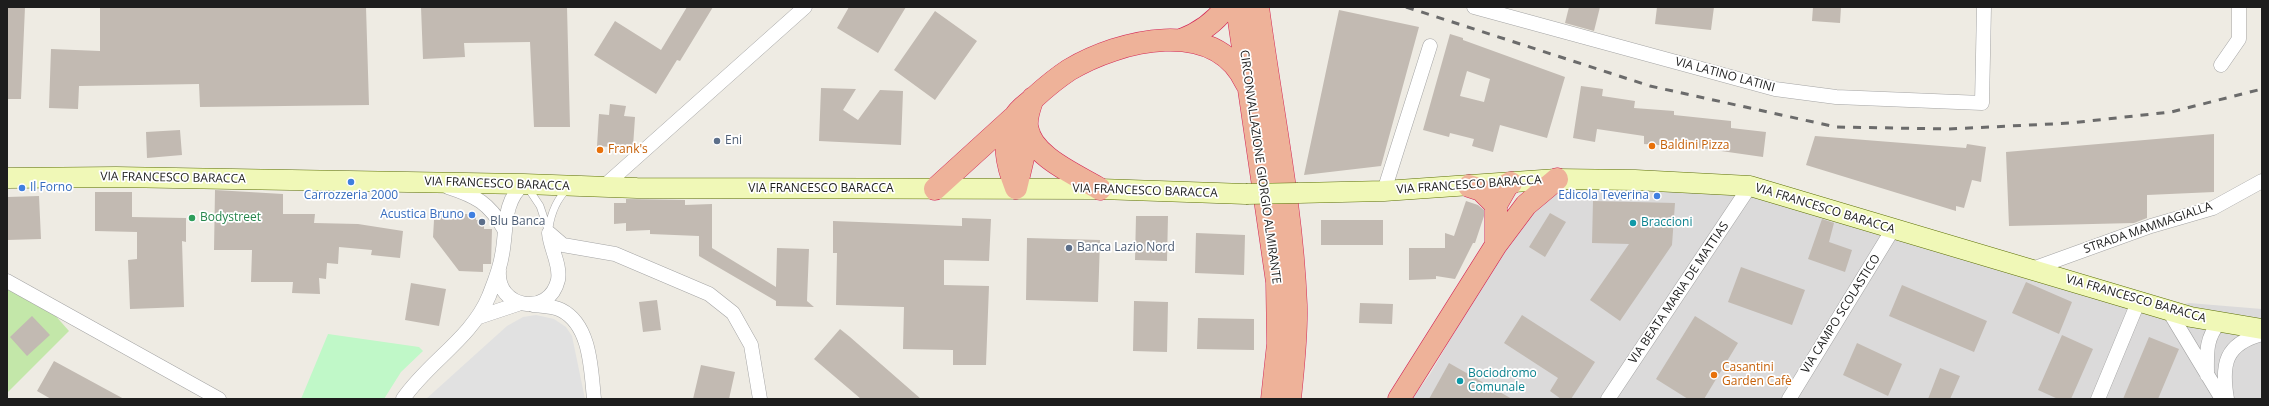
<!DOCTYPE html>
<meta charset="utf-8">
<style>
body{margin:0}
#map{position:relative;width:2269px;height:406px;overflow:hidden;background:#eeebe3;font-family:"Open Sans",sans-serif}
canvas{display:block}
.frame{position:absolute;inset:0;border:8px solid #1d1d1d;pointer-events:none}
</style>
<div id="map">
<canvas width="2269" height="406"></canvas>
<div class="frame"></div>
</div>
<script>
const ctx = document.querySelector('canvas').getContext('2d');
ctx.lineJoin = 'round';
function fillPath(path, color) {
  ctx.fillStyle = color;
  ctx.fill(path, 'evenodd');
}
function trace(path, color, width, dash) {
  ctx.strokeStyle = color;
  ctx.lineWidth = width;
  ctx.lineCap = dash ? 'butt' : 'round';
  ctx.setLineDash(dash || []);
  ctx.stroke(path);
}
function label(font, color, halo, rows, align = 'center') {
  ctx.font = font + ' "Open Sans",sans-serif';
  ctx.lineWidth = 3.5;
  ctx.setLineDash([]);
  ctx.textBaseline = 'middle';
  ctx.strokeStyle = halo;
  ctx.fillStyle = color;
  for (const [text, x, y, turn = 0] of rows) {
    ctx.save();
    ctx.translate(x, y);
    ctx.rotate((+turn || 0) * Math.PI / 180);
    ctx.textAlign = isNaN(turn) ? turn : align;
    if (halo) ctx.strokeText(text, 0, 0);
    ctx.fillText(text, 0, 0);
    ctx.restore();
  }
}
const residential = new Path2D(`
 M1566,185L1755,187L2167,308L2189,303L2262,309V399H1412L1430,374L1502,251L1540,198Z`);
const grass = new Path2D(`
 M7,284L46,305L69,331L7,393Z`);
const park = new Path2D(`
 M328,334L419,347L423,351L401,372L384,399H301Z`);
const parking = new Path2D(`
 M536,315L554,319L566,327L572,336L585,399H426L507,326L523,317Z`);
const building = new Path2D(`
 M7,7H25L21,99H7Z
 M100,7H366L369,105L200,107L199,84L79,86L78,109L49,108L51,49L100,51Z
 M421,7H567L570,127H534L530,42L464,43L465,57L423,59Z
 M687,7H713L680,61L677,60L656,94L594,55L615,21L661,50Z
 M849,7H906L878,53L837,28Z
 M1569,7H1600L1594,31L1565,23Z
 M1657,7H1714L1711,30L1655,24Z
 M1813,7H1841L1840,23L1812,21Z
 M1339,10L1419,27L1381,166L1304,175Z
 M935,11L977,41L935,100L894,70Z
 M1450,34L1463,38V40L1565,77L1547,138L1500,125L1493,152L1472,146L1474,139L1450,133L1449,137L1423,130ZM1467,71L1490,79L1484,102L1460,96Z
 M1581,86L1603,89L1602,96L1635,101L1634,108L1674,111V115L1731,121V128L1766,132L1763,157L1672,144V146L1644,144V136L1597,129L1595,142L1573,138Z
 M821,88L856,89L843,110L858,120L880,90L903,91L901,145L819,141Z
 M610,104L626,106L624,116L635,117L633,147L623,146L616,153L610,147L597,146L599,114L609,115Z
 M180,130L182,155L147,158L146,132Z
 M2214,134V192L2147,195V218L2134,223L2009,226L2006,152Z
 M1815,136L1966,148L1967,144L1986,147L1981,182L1972,180L1964,208L1956,206V211L1806,165Z
 M215,190L283,194V214H315L314,223L358,224L403,231L400,258L371,255L372,250L339,247L338,264L327,263L326,279L319,278L320,294L292,293L293,282H251L252,250H214Z
 M95,192H132V217L186,218V242L182,241L184,307L130,309L128,260L137,259V232L95,231Z
 M39,196L41,239L7,240V197Z
 M626,199L685,200V205L712,204V248L776,287L777,248L809,249L807,301L814,307L776,306V301L699,256V236L650,234V230L626,231V223L614,224V203H626Z
 M1466,201L1478,205L1484,210V216L1475,243H1473L1455,279L1436,276V279L1409,280V248H1445V233L1454,236Z
 M1593,201L1675,203L1672,245L1620,321L1590,300L1629,244L1592,243Z
 M1550,213L1566,222L1545,257L1529,247Z
 M440,214H476V220H484V229H492L491,264H483V272L459,271L433,237L434,220H440Z
 M1136,216H1168L1167,261L1135,260Z
 M962,218L991,219L989,261L944,260V285L989,286L986,365H953V350L903,349L904,307L836,305L837,253H833V221L962,226Z
 M1822,219L1834,223L1829,242L1852,250L1845,272L1808,259Z
 M1321,220H1383V245H1321Z
 M1196,233L1245,235L1244,275L1195,273Z
 M1027,238L1100,240L1098,302L1026,300Z
 M1741,267L1805,290L1792,325L1728,302Z
 M2026,282L2072,302L2059,334L2012,313Z
 M411,283L446,289L439,326L405,320Z
 M1902,285L1987,321L1974,352L1889,316Z
 M657,300L661,330L643,332L639,302Z
 M1134,301L1168,302L1167,352L1133,351Z
 M1360,303L1393,304L1392,324L1359,323Z
 M1522,315L1595,362L1571,399H1561L1550,391L1558,378L1504,343Z
 M32,316L50,335L27,356L10,337Z
 M1695,316L1738,343L1704,399H1688L1656,379Z
 M1198,318L1254,319V350L1197,349Z
 M840,329L850,337L921,399H861L814,359Z
 M2062,335L2093,349L2071,399H2058L2038,390Z
 M2149,337L2179,349L2158,399H2123Z
 M1857,343L1902,364L1888,396L1843,375Z
 M54,361L124,399H51L37,391Z
 M1449,363L1512,399H1429Z
 M701,365L735,372L729,399H693Z
 M1940,368L1960,376L1950,399H1928Z`);
const service = new Path2D(`
 M528,188L540,206L549,233
 M549,228C551,213 557,199 568,188`);
const minor = new Path2D(`
 M1474,7L1775,89L1836,97L1982,103L1984,7
 M2221,65L2239,39V7
 M448,187C476,196 489,203 504,229
 M602,188L805,7
 M1384,191L1430,46
 M549,233L563,245L615,254L709,294L733,313L751,345L760,399
 M2032,269L2151,226L2213,208L2262,181
 M499,271C496,308 549,318 558,280C561,265 550,248 549,233
 M7,281L219,399
 M533,305C542,306 553,306 561,310C591,325 591,370 594,399
 M2167,308L2222,399
 M479,317L518,304
 M2207,375C2207,355 2205,339 2219,323
 M403,399C428,362 472,338 489,296C494,283 500,269 502,255C507,232 502,201 524,184
 M1608,399L1750,186
 M1789,399L1893,229
 M2098,399L2139,300
 M2227,399C2221,364 2225,344 2262,334`);
const secondary = new Path2D(`
 M7,178L116,177L524,184L637,188L1100,189L1246,194
 M1298,193L1384,191L1557,179L1635,180L1750,186L2191,317L2262,329`);
const trunk = new Path2D(`
 M1237,7L1277,282L1278,344L1272,399
 M1258,7C1271,106 1292,205 1296,305C1297,336 1293,368 1290,399
 M1181,40C1200,33 1214,23 1226,7
 M1033,98C1030,107 1026,116 1027,126C1030,156 1077,175 1100,189
 M1469,186L1481,190L1496,205V245
 M1016,188C1007,165 1001,141 1014,118C1019,108 1028,104 1035,97C1046,87 1057,78 1069,70C1119,40 1215,16 1246,83
 M1016,188L1029,133
 M935,189L1013,118
 M1496,205L1508,184L1511,183
 M1399,399L1496,245L1526,205L1557,179`);
const rail = new Path2D(`
 M1406,7L1650,86L1836,127L1949,129L2071,123L2171,112L2262,89`);
const secondaryBridge = new Path2D(`
 M1246,194L1298,193`);
const markers = [
 [717,141,4,"#5c6f8a"],
 [1652,146,4,"#e8710a"],
 [600,150,4,"#e8710a"],
 [351,182,4,"#3f7fe0"],
 [22,188,4,"#3f7fe0"],
 [1657,196,4,"#3f7fe0"],
 [472,215,4,"#3f7fe0"],
 [192,218,4,"#2e9e5b"],
 [482,222,4,"#5c6f8a"],
 [1633,223,4,"#0f9aa8"],
 [1069,248,4,"#5c6f8a"],
 [1714,375,4,"#e8710a"],
 [1460,381,4,"#0f9aa8"]
];
const streetNames = [
 ["VIA LATINO LATINI",1725,75,15],
 ["CIRCONVALLAZIONE GIORGIO ALMIRANTE",1260,167,82],
 ["VIA FRANCESCO BARACCA",173,178,1],
 ["VIA FRANCESCO BARACCA",497,184,2],
 ["VIA FRANCESCO BARACCA",1469,185,-4],
 ["VIA FRANCESCO BARACCA",821,189],
 ["VIA FRANCESCO BARACCA",1145,191,2],
 ["VIA FRANCESCO BARACCA",1825,209,17],
 ["STRADA MAMMAGIALLA",2148,228,-19],
 ["VIA BEATA MARIA DE MATTIAS",1679,293,-56],
 ["VIA FRANCESCO BARACCA",2136,299,16],
 ["VIA CAMPO SCOLASTICO",1841,314,-58]
];
const serviceNames = [
 ["Eni",725,141],
 ["Blu Banca",490,222],
 ["Banca Lazio Nord",1077,248]
];
const foodNames = [
 ["Baldini Pizza",1660,146],
 ["Frank's",608,150],
 ["Casantini",1722,368],
 ["Garden Cafè",1722,382]
];
const shopNames = [
 ["Il Forno",30,188,"left"],
 ["Carrozzeria 2000",351,196,"center"],
 ["Edicola Teverina",1649,196],
 ["Acustica Bruno",464,215]
];
const leisureNames = [
 ["Bodystreet",200,218]
];
const cultureNames = [
 ["Braccioni",1641,223],
 ["Bociodromo",1468,374],
 ["Comunale",1468,388]
];
fillPath(residential, '#dbdada');
fillPath(grass, '#c3e7a9');
fillPath(park, '#c0f8c8');
fillPath(parking, '#e1e1e1');
fillPath(building, '#c2bab2');
trace(service, '#a4a4a4', 8);
trace(minor, '#a4a4a4', 15);
trace(secondary, '#5d7007', 21);
trace(trunk, '#d32857', 23);
trace(service, '#fff', 7);
trace(minor, '#fff', 14);
trace(secondary, '#f0f8b7', 20);
trace(trunk, '#eeb299', 22);
trace(rail, '#6b6b6b', 3, [8, 8]);
trace(secondaryBridge, '#5d7007', 21, []);
trace(secondaryBridge, '#f0f8b7', 20);
for (const [x, y, r, color] of markers) {
  const dot = new Path2D();
  dot.arc(x, y, r, 0, 2 * Math.PI);
  ctx.fillStyle = color;
  ctx.fill(dot);
  trace(dot, '#fff', 1.5);
}
label('12px', '#1d1d1d', '#fff', streetNames);
label('12px', '#4e5e75', '#fff', serviceNames, 'left');
label('12px', '#c56008', '#fff', foodNames, 'left');
label('12px', '#366cbe', '#fff', shopNames, 'right');
label('12px', '#27864d', '#fff', leisureNames, 'left');
label('12px', '#0d838f', '#fff', cultureNames, 'left');
</script>
